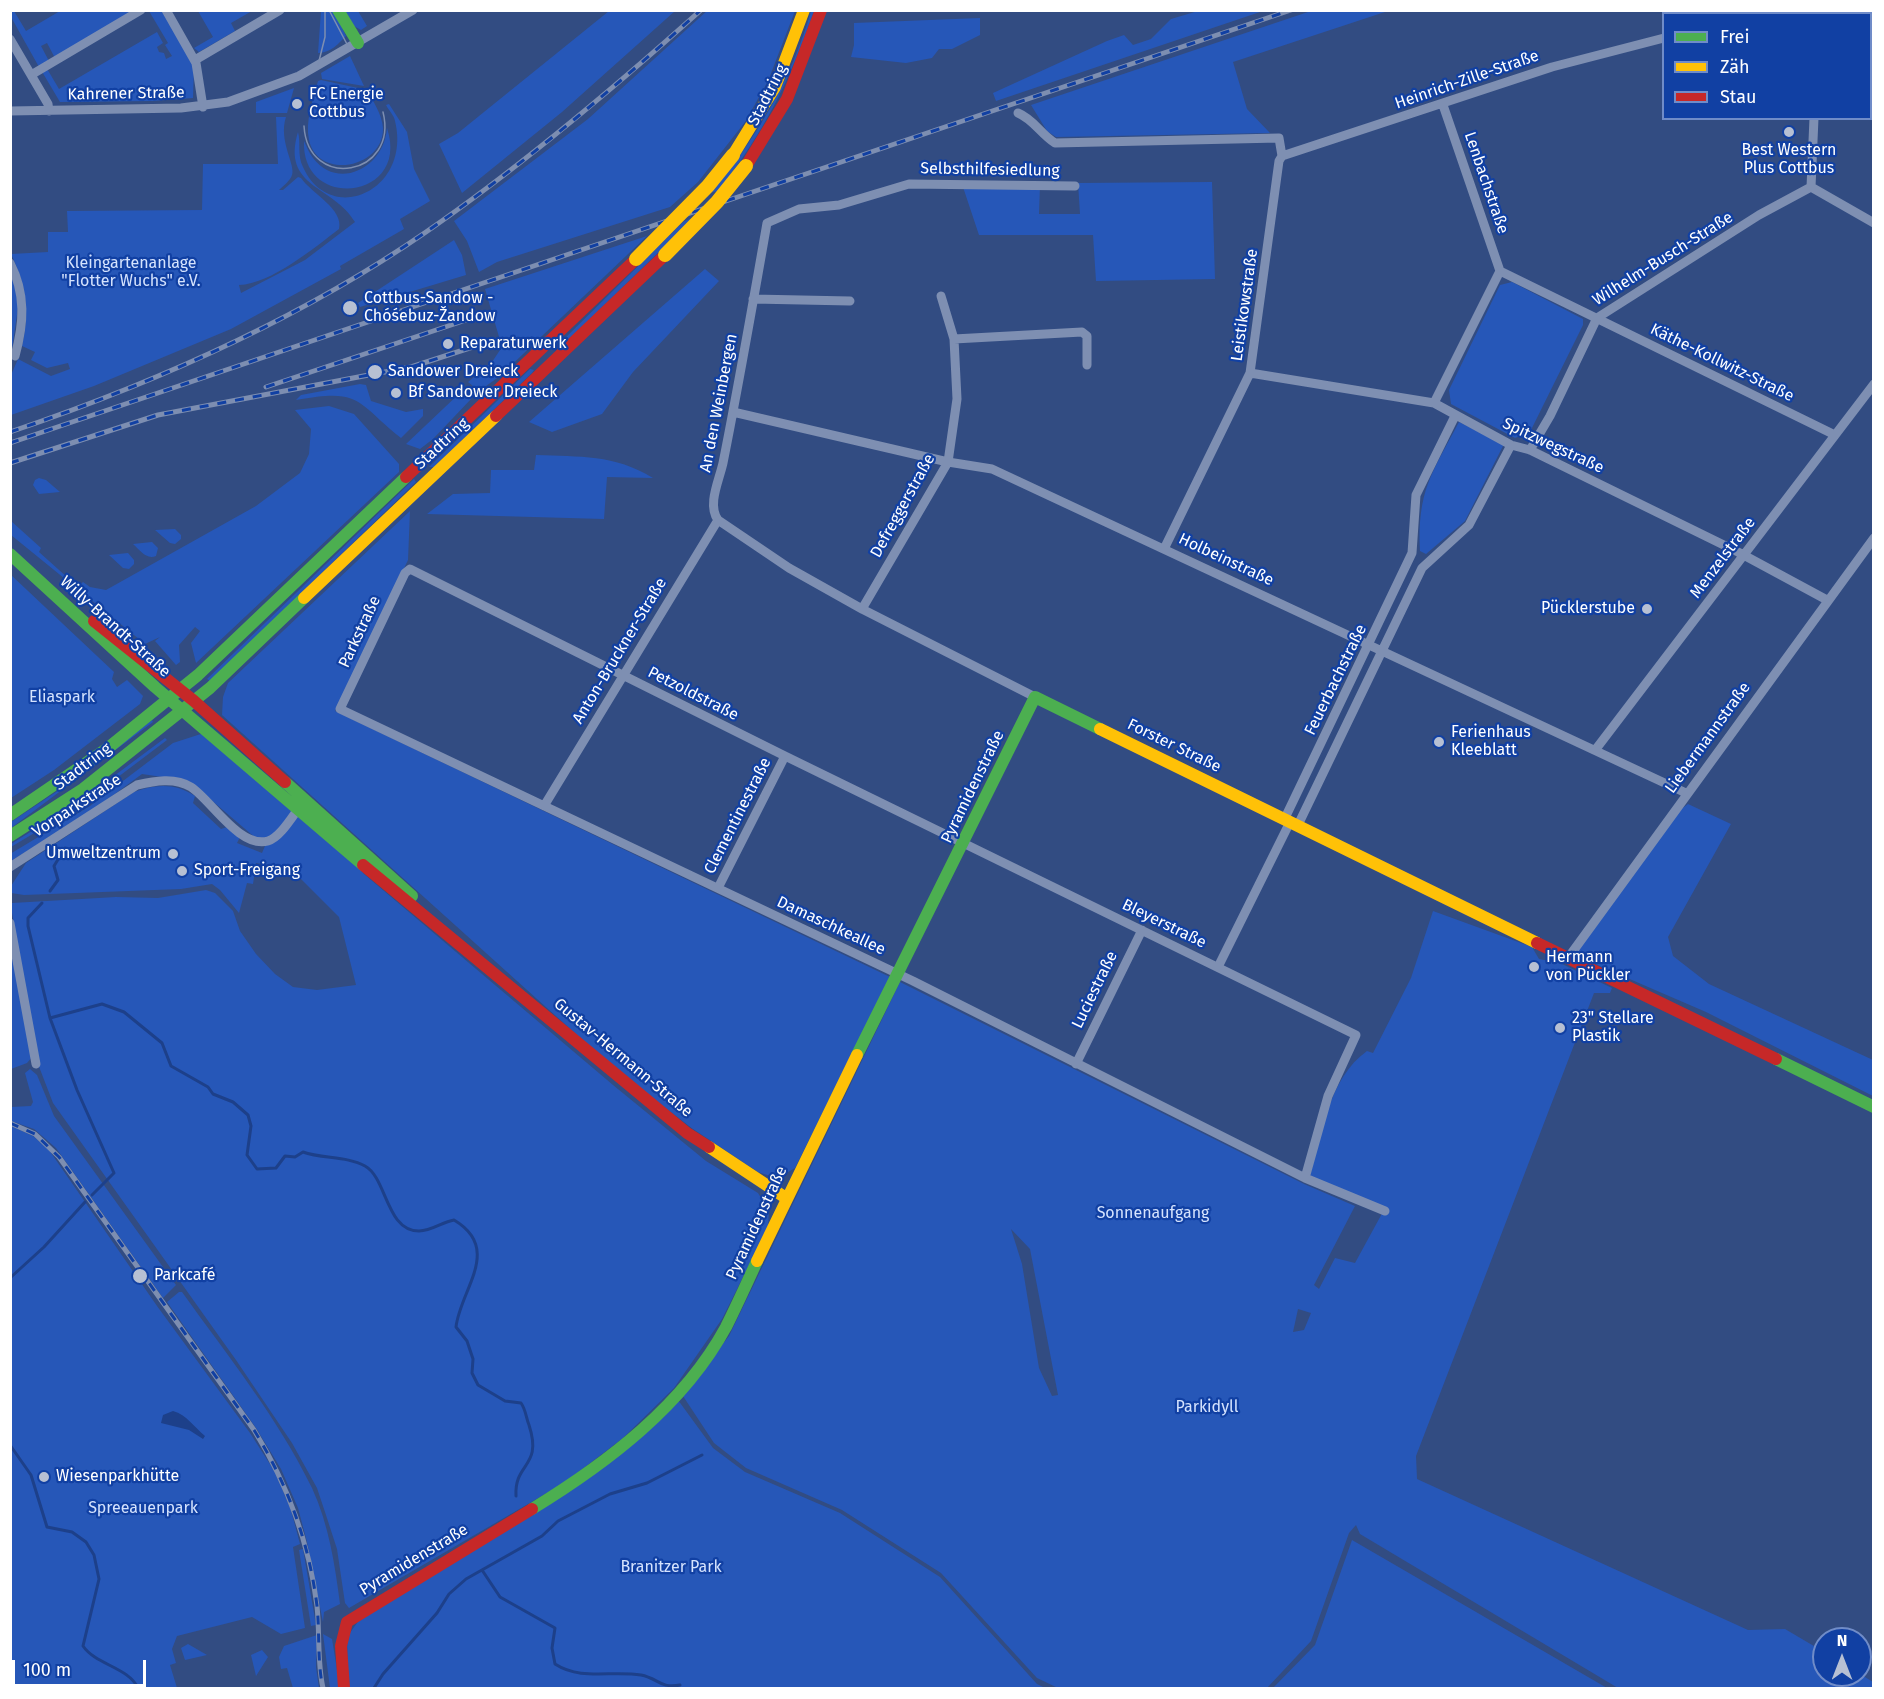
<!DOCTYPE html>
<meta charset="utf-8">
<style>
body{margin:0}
#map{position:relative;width:1884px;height:1699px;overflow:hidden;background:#324c82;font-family:"Fira Sans",sans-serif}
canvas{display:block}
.frame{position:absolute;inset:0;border:12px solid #fff;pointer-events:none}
.legend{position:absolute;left:1662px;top:12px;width:210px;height:108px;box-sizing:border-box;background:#1140a3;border:2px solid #708cc8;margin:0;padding:8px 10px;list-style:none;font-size:18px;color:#fff}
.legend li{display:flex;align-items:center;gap:12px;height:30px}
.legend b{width:30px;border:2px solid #708cc8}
.north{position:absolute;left:1812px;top:1627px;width:60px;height:60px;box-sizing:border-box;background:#1140a3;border:2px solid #708cc8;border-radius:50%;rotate:0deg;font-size:16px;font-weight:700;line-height:24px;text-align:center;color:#fff}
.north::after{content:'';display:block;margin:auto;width:21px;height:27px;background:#b7c0d3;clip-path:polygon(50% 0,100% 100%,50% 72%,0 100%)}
.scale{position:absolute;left:12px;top:1660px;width:134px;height:27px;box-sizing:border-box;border:3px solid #fff;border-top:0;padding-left:8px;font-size:18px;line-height:21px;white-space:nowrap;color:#fff;-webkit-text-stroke:4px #1140a3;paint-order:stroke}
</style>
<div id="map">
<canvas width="1884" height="1699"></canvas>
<div class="frame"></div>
<ul class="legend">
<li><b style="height:8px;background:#4caf50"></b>Frei</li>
<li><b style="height:8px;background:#ffc107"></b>Zäh</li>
<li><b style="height:8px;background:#c62828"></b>Stau</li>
</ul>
<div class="north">N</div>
<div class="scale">100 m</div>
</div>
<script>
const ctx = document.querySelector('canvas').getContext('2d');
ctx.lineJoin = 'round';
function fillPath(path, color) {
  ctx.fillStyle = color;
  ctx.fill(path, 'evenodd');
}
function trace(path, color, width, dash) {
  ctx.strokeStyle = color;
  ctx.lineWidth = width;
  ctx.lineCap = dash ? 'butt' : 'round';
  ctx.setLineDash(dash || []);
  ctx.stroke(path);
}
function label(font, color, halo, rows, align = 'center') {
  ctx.font = font + ' "Fira Sans",sans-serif';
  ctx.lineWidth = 4.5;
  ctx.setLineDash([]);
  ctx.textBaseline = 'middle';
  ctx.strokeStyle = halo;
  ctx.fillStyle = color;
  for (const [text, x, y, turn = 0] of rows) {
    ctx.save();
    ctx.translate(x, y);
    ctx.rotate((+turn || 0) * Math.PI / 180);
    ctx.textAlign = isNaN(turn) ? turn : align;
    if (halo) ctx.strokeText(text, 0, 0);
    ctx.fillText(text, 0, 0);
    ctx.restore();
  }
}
const green = new Path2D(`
 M708,10L795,11L768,81L745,122L698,182L670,207L497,262L479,272L467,241L454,221L588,119Z
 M14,11L26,31L60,11H138L55,58L47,43L41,46L49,61L39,67L11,17L10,12Z
 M149,11H163L194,65L193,98L152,101L60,102L41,70L46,67L59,89L157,32L163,43L157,47L159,52L164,53L166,59L172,56L165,45L168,43Z
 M198,11H252L231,23L235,31L199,52L194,48L213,37Z
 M321,11H334L346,36C339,43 331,53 318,53Z
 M345,11H358L367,26L361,30L354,26Z
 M609,11H675L562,112L462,193L439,144L458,133Z
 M811,11H814C789,82 765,131 718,191L710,193C756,140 792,78 811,11Z
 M1198,11H1263L996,101L993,93L1107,41L1124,35L1133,45L1151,39L1171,19Z
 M1311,11H1388L1233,62L1247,109L1270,133L1056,137L1047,131L1031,105Z
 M980,18V35L952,49H939L932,58L906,63L851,57L854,45V23Z
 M350,56L364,86L322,79L321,73Z
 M321,80L367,90C373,101 382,114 383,128C384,168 318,181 309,140C305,121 313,100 318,81Z
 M294,88L287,113H256V102Z
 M389,104L407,132L414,169L430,201L400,219L404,229L340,266L341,269L231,329L94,386L11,415V375L18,359L51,376L70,369L68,363L47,368L31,360L35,352L22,346C30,312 26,285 11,254L48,252V232H68L67,211L202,210L203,164H278L276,117H286C278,141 296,165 292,175C290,181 284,185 279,190H283L298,177L301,178C311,193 344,209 339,229C314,248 271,284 239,285L241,293L305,260L355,222C333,185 281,188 298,132C301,142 297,155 303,167C330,227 412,191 395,121C394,115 389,111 386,105Z
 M387,128C411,200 301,212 304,141C307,147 309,153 313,158C338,191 384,168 387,128Z
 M1212,182L1215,279L1096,281L1093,235H979L963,187L1040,186L1039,214H1080L1078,183Z
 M694,218L563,345L559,344L684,221Z
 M647,236L500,376L479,391L468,382L492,362L502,347L485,289Z
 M454,240L462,255L466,275L360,307L358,303Z
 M705,269L719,281L633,372L602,414L552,432L529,422Z
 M11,279H13L19,301L11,356Z
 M1512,282L1583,319V325L1530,432L1515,438L1451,404L1449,390L1500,285Z
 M530,369L534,370L532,373L434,467H429Z
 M360,384L366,385L371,401L406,412L423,409V416L401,438C355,401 362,388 296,400L301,395Z
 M463,390L472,398L433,439L420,449L406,444Z
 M329,406L354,414L399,464V472L196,663L191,643L200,631L195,627L179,645L180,662L176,665L155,641L160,637L145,644L11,535V521L41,548L39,552L78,587L83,582L90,587L106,590L256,506L300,473L309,454L311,429L295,410Z
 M1459,422L1504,444L1465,521L1426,554L1420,551C1417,491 1432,473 1459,422Z
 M536,455C580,457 614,454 653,478L607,477L604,519L427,514L453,494L490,493L491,470H534Z
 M39,478L46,480L60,492L39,494L33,485L35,480Z
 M414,479L416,482L210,681L207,679Z
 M410,511L408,560L335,711L890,977L795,1168L783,1175L770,1176L758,1172L693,1129L618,1072L222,715L223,697L228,683Z
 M175,529L181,535V539L175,544L170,543L155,530Z
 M152,542L158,548L156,556C146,560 140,550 133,544Z
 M128,553L134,560V564L129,569L123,568L109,555Z
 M10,574L114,672L112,679L117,687L127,680L143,696L140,704L54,770L11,798Z
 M152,720L153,722L11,828V822L74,780Z
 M204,733L347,854L364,874L613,1085L706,1161L758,1193L769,1211L768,1227L722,1319L674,1388L623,1438L564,1483L349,1608L345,1603L337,1549L325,1512L317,1488L292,1443L236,1360L53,1103L38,1064L11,907L12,903L116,897L158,898L206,890L215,893L233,911L240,931L256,954L275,974L293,987L317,990L356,985L339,917L291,869L256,863L253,884L247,883L239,913L220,890L212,884L181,889L24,895L11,893V886L26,863L134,792C156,784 175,783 195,796L193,803L221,829L227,827L240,837L237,843L262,853L265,846L189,781L142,774L93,810L11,861L10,854L90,806L173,743Z
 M165,738L167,740L81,805L11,847V844L79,802Z
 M1688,804L1731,824L1668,937L1673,956L1709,984L1873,1060V1096L1706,1012L1574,955L1676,813Z
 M1433,911L1532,947L1539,959L1560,963L1612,988L1610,993H1594L1416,1456L1417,1479L1748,1630L1785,1629L1824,1652V1675L1860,1674L1873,1682V1688H1618L1360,1534L1356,1525L1349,1533L1311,1641L1267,1688H1058L1037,1678L941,1573L842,1510L746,1468L714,1443L683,1396L729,1336L900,982L1304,1184L1355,1206L1314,1285L1319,1289L1335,1258L1355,1263L1385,1208L1310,1176C1322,1133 1329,1078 1367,1051L1373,1053L1411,978ZM1011,1229L1030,1249L1058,1395L1052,1396L1039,1368L1022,1264ZM1298,1309L1311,1313L1304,1330L1293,1332Z
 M10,936L32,1057L27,1063L11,1069Z
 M30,1069L37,1075L54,1116L176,1285L163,1298L56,1148L34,1129L11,1121V1107L31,1106L33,1102L25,1073Z
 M11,1126L33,1136L49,1150L157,1306L250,1433L275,1472L291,1510L300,1544L293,1547L305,1628L281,1634L252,1617L177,1636L172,1649L176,1663L170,1665L177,1688H11Z
 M179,1292H182C227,1355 278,1418 312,1488C329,1525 335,1565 340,1604L324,1612L323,1622L307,1542L298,1508L281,1469L256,1428L167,1302Z
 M678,1400L713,1448L745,1472L840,1513L940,1577L1037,1684L1045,1688H348L347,1637L362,1616L571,1490Z
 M1352,1540L1607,1688H1273L1315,1645Z
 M303,1549L316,1625L311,1626L299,1550Z
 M323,1634L332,1639L340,1688H330Z
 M317,1635L316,1667L319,1688H293L287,1668L281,1669L279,1657L284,1646Z
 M188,1644L207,1655L185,1660L181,1648Z
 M262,1650L268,1657L256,1676L251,1655Z`);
const water = new Path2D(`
 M173,1411C187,1415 194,1427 205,1436L203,1439L189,1430L161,1423L163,1415Z`);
const stream = new Path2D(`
 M50,891L58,880L54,866L65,848
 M42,903L28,918V926L50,1018
 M92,1195L114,1173L77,1090L50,1018L102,1004L124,1012L162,1043L171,1066L208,1087L213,1094L233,1102L248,1115L251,1126L247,1155L257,1169L276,1168L285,1156L295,1157L303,1152C322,1159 347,1156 365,1166C387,1178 386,1231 419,1231C432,1231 442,1222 454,1220C503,1249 460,1290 456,1327L467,1341L473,1359L472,1373L478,1385L505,1401L521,1403C526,1410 526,1418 529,1425C543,1468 514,1462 516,1496
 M10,1278L44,1247L85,1202
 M10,1445L31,1475L47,1527L72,1532L86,1542L94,1555L99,1579L83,1646C96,1665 128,1667 138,1688
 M482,1570L500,1597L555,1628L552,1648L555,1664C581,1681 612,1670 641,1675C658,1678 660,1689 680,1685
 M374,1688L383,1674L437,1613L449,1594L466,1579L542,1536L558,1521L610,1494L647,1483L702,1455`);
const street = new Path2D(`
 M166,10L196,63L203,107
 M1763,14L1775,10
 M1819,14L1820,10
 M10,39L48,104L49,111
 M195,60L280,10
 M31,75L141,10
 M10,111L181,108L228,102L299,76L413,10
 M1018,113C1033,119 1041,134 1055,143L1279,138L1282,156
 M1282,156L1552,67L1664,38
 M1811,187L1874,223
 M1811,187L1814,118
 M10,263C26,294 24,323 15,356
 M1500,271L1835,435
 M753,299L850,301
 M954,339L1082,332L1087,336V365
 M1250,373L1434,403L1511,445L1530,450L1738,552L1827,600
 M1434,403L1500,271L1443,105
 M733,412L948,462L992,469L1686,793
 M1530,450L1550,416L1597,318L1759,215L1811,187
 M1165,547L1250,373L1279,161L1282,156
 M410,569L785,756L1356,1035L1328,1096L1305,1178L913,981L340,709L405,573Z
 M862,609L948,462L957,399L954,339L941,296
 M1035,697L862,609L789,568L718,520C707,505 719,481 723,463C739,383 753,303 767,223L799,209L839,205L909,184L1075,186
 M1596,749L1874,384
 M544,806L718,520
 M1285,818L1412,553L1416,495L1455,416
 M1298,825L1422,568L1469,525L1511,445
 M10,867L137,785C154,781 175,777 191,787C211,800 240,849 268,841C281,837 293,815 302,804
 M718,888L785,756
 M10,923L36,1064
 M1568,958L1874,538
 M1218,967L1290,822
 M1076,1064L1142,930
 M1305,1178L1385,1211`);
const fast = new Path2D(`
 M338,10L358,43
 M10,554L155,687L363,865
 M285,782L412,896
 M10,815L108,748L198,675L406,477
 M10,836L83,789L210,688L304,598
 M857,1055L1035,697L1100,729
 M1776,1059L1874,1107
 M532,1509C607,1463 683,1406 726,1327C737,1305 747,1283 757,1261`);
const slow = new Path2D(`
 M733,155L775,87L804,10
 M304,598L496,416
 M1100,729L1537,943
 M709,1147L786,1198
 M757,1261L857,1055`);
const jam = new Path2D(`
 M746,166L787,99L821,10
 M496,416L665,255
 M406,477L636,259
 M94,621L194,701L285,782
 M363,865L687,1133L709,1147
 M1537,943L1776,1059
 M344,1688L341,1646L347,1622L532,1509`);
const tram = new Path2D(`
 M329,10L349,48
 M318,65L325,37V10
 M304,126C308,192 399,176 383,112`);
const rail = new Path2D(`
 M266,387L472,318
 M10,432C155,383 300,319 426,232C523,165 613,89 701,10
 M10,443L1291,10
 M10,463L158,415L411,367L482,344
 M10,1123L35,1134L59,1157L254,1430C288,1485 309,1542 317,1606C320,1634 317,1662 323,1688`);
const slowBridge = new Path2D(`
 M665,255L717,202L746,166
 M636,259L708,186L733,155`);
const markers = [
 [297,104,6,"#b7c0d3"],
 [1789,132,6,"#b7c0d3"],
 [350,308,8,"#b7c0d3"],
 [448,344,6,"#b7c0d3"],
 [375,372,8,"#b7c0d3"],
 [396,393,6,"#b7c0d3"],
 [1647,609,6,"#b7c0d3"],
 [1439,742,6,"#b7c0d3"],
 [173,854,6,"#b7c0d3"],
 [182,871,6,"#b7c0d3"],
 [1534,967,6,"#b7c0d3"],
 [1560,1028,6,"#b7c0d3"],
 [140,1276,8,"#b7c0d3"],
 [44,1477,6,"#b7c0d3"]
];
const streetNames = [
 ["Heinrich-Zille-Straße",1467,80,-19],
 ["Kahrener Straße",126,94,-1],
 ["Stadtring",768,95,-63],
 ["Selbsthilfesiedlung",990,170,1],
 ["Lenbachstraße",1486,183,71],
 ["Wilhelm-Busch-Straße",1663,259,-32],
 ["Leistikowstraße",1245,305,-82],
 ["Käthe-Kollwitz-Straße",1722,363,26],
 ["An den Weinbergen",719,403,-79],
 ["Stadtring",442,444,-43],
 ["Spitzwegstraße",1553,446,25],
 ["Defreggerstraße",903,506,-61],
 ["Menzelstraße",1723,558,-53],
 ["Holbeinstraße",1226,560,25],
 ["Willy-Brandt-Straße",115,627,42],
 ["Parkstraße",360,632,-65],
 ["Anton-Bruckner-Straße",620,651,-59],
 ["Feuerbachstraße",1336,680,-64],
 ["Petzoldstraße",693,694,27],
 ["Liebermannstraße",1708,738,-54],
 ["Forster Straße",1174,746,26],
 ["Stadtring",83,767,-37],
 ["Pyramidenstraße",973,787,-64],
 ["Vorparkstraße",77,806,-33],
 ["Clementinestraße",738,816,-63],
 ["Bleyerstraße",1164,924,26],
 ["Damaschkeallee",831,926,25],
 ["Luciestraße",1095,990,-64],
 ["Gustav-Hermann-Straße",623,1058,40],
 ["Pyramidenstraße",757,1223,-65],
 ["Pyramidenstraße",414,1560,-31]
];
const poiNames = [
 ["FC Energie",309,95],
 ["Cottbus",309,113],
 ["Best Western",1789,151,"center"],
 ["Plus Cottbus",1789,169,"center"],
 ["Cottbus-Sandow -",364,299],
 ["Chóśebuz-Žandow",364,317],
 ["Reparaturwerk",460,344],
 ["Sandower Dreieck",388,372],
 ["Bf Sandower Dreieck",408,393],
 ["Pücklerstube",1635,609,"right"],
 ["Ferienhaus",1451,733],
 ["Kleeblatt",1451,751],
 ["Umweltzentrum",161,854,"right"],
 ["Sport-Freigang",194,871],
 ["Hermann",1546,958],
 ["von Pückler",1546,976],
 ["23\" Stellare",1572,1019],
 ["Plastik",1572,1037],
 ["Parkcafé",154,1276],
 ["Wiesenparkhütte",56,1477]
];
const parkNames = [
 ["Kleingartenanlage",131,264],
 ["\"Flotter Wuchs\" e.V.",131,282],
 ["Eliaspark",62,698],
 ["Sonnenaufgang",1153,1214],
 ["Parkidyll",1207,1408],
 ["Spreeauenpark",143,1509],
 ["Branitzer Park",671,1568]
];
fillPath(green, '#2657b8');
fillPath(water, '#1d408a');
trace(stream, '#1d408a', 3);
trace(street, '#7e8fb2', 9);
trace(fast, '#4caf50', 12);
trace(slow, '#ffc107', 12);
trace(jam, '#c62828', 12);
trace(tram, '#7d8eb1', 1.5);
trace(rail, '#7d8eb1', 5);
trace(rail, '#1140a3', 3, [9]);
trace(slowBridge, '#ffc107', 14);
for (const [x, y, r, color] of markers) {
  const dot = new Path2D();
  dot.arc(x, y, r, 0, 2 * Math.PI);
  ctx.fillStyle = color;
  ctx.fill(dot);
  trace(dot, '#1140a3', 2);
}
label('16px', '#fff', '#1140a3', streetNames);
label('16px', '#fff', '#1140a3', poiNames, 'left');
label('16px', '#d5e3fe', '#1140a3', parkNames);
</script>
